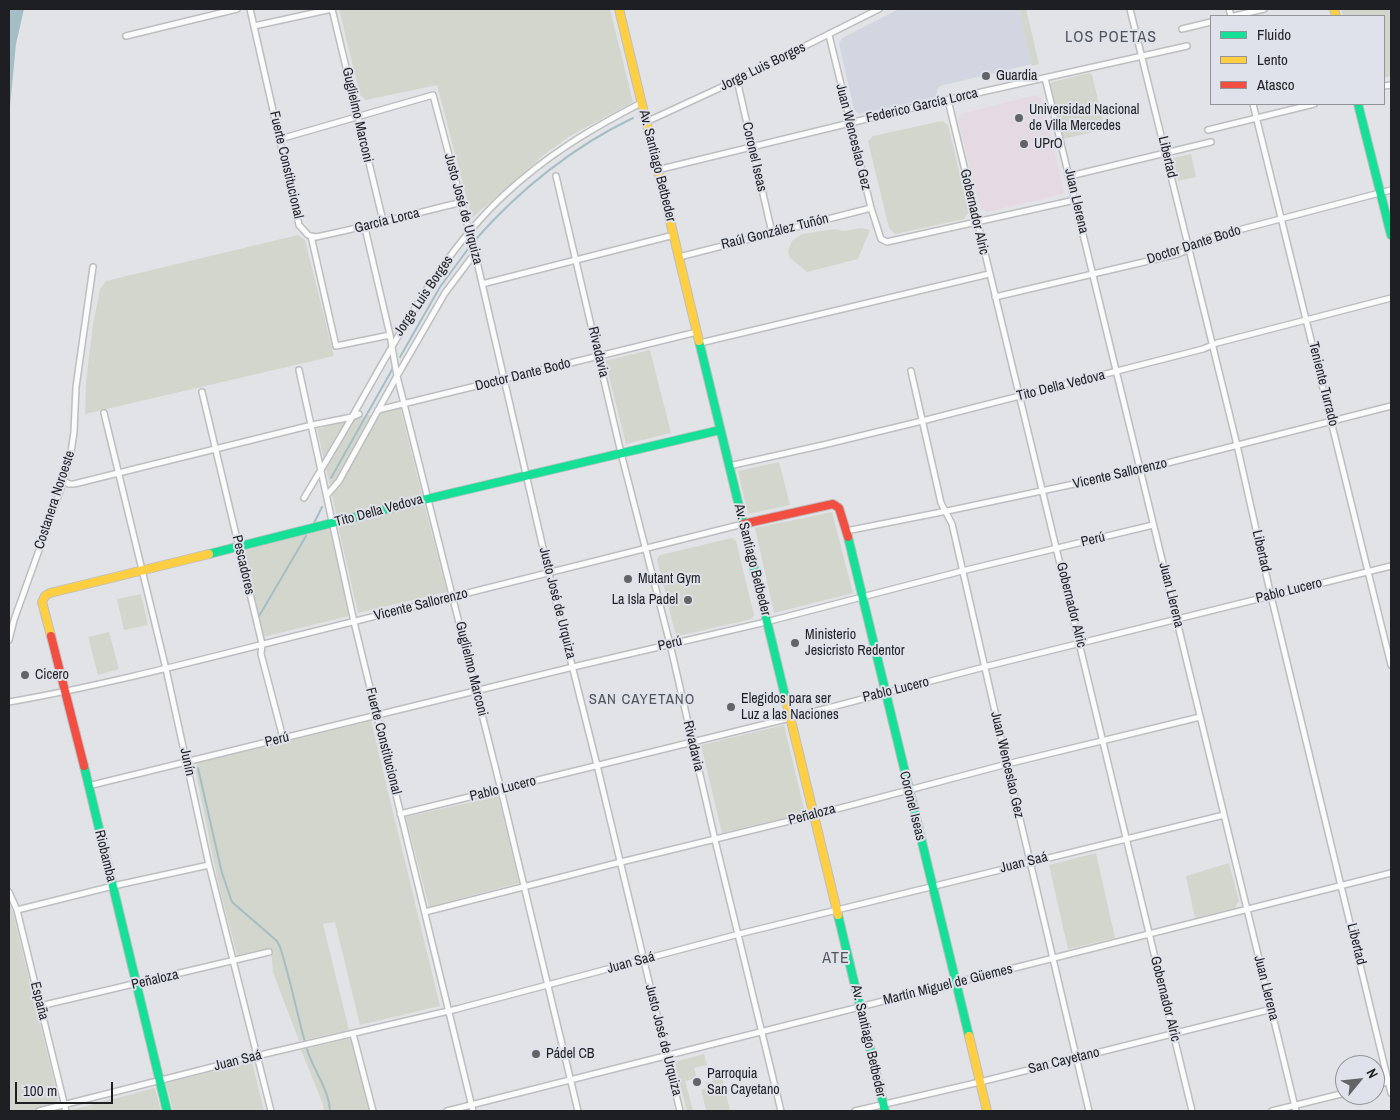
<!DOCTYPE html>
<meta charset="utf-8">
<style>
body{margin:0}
#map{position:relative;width:1400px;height:1120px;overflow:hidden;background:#e2e3e7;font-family:"Archivo Narrow",sans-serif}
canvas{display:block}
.frame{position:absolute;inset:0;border:10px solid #1e1f22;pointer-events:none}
.legend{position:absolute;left:1210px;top:15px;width:175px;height:90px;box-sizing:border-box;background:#dfe2ea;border:1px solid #92949a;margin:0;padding:6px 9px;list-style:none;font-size:15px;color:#1e1f22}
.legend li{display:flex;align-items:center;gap:10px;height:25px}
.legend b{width:25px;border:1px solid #92949a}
.north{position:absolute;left:1335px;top:1055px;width:50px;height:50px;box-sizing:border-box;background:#dfe2ea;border:1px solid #92949a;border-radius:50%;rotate:62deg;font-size:14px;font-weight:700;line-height:20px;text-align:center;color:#1e1f22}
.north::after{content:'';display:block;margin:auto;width:18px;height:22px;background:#636467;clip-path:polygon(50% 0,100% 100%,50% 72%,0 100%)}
.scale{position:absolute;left:15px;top:1082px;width:98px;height:22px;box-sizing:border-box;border:2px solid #1e1f22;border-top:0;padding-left:6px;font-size:15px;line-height:18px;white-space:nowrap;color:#1e1f22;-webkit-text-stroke:4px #dfe2ea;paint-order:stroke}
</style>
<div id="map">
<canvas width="1400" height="1120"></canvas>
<div class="frame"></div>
<ul class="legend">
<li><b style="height:6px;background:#16e098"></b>Fluido</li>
<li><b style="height:6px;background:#ffcf43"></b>Lento</li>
<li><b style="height:6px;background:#f24e42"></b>Atasco</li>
</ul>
<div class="north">N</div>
<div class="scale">100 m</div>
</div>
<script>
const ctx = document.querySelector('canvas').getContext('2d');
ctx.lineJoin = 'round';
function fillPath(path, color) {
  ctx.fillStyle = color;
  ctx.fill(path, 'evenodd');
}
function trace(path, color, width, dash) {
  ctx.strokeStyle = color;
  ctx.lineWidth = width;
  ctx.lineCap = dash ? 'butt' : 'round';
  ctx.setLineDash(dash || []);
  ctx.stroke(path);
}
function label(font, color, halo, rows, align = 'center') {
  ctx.font = font + ' "Archivo Narrow",sans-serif';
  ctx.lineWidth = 4;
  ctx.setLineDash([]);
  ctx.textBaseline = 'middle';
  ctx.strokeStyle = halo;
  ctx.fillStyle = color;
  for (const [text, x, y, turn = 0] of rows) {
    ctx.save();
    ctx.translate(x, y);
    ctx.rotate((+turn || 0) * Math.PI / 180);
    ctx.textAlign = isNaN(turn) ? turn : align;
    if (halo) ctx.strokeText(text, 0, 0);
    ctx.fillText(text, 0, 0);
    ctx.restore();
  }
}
const built = new Path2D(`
 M899,9H1019L1032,64L940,86L937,90L936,97L859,114L854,109L839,44L842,38Z`);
const education = new Path2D(`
 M1036,95L1041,98L1064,191L1062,194L987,212L980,207L958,120L961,114Z`);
const green = new Path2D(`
 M339,9H610L633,102L570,136L545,154L472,218L437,85L366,100L360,95Z
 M1019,9H1026L1039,64L1032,66Z
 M1341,9H1391V76L1384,78V16H1343Z
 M1090,73L1092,75L1105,129L1063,139L1051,85L1052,82Z
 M942,121L948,125L969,212L964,219L895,234L889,228L868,141L873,136Z
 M1191,154L1196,177L1178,181L1173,158Z
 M862,228L870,230L858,259L807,272L790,258L788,251L792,241L802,234L835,229L843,231Z
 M298,235L305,240L334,356L85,414L86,382L93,324L100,289L106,281Z
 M650,350L671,433L626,444L605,361Z
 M400,407L422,495L337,518L317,429Z
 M779,462L790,505L748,514L738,471Z
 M424,504L447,592L358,613L338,526Z
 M832,512L853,593L774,613L755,528Z
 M330,528L349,616L263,637L243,550Z
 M732,538L736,541L754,615L752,619L678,636L675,633L657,559L660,555Z
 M141,594L148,625L124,630L117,599Z
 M109,632L119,669L98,675L88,637Z
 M371,721L440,1006L360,1025L335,922L323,924L349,1030L299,1041L273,972L271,948L237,955L218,882L195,768L198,763Z
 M784,725L805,813L722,833L701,745Z
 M498,796L519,883L429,907L406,817Z
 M1096,853L1115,938L1068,949L1049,865Z
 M1229,863L1239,901L1235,908L1195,918L1186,876Z
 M9,902L13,913L58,1098L55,1105L27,1111H9Z
 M352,1038L370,1111H324L323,1104L301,1050Z
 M704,1054L707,1065L694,1068L697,1078L685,1081L693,1111H687L675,1064L678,1061Z
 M252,1062L264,1111H173L166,1083Z
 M720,1068L730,1111H703L706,1110L701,1090L707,1088L706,1083L713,1081L710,1070Z
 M155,1088L161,1111H71V1110Z`);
const water = new Path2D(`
 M9,9H24L16,44L9,117Z`);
const stream = new Path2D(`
 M476,239C519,190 574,146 633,118
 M400,357L440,287L468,249
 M331,478L393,368
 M314,523L322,507
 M258,618L306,536
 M198,768L222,873L232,902L277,941L280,947C291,981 297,1015 307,1049C313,1070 329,1089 330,1111`);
const street = new Path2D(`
 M250,9L299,225L308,235L311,236L336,346L390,335
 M332,9L383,221
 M1130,9L1237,445L1271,596L1391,1093
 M1229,9L1231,16
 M1234,16L1264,9
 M254,26L332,9
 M1182,29L1211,22
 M829,35L871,208L881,239L887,242L891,241L1075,200
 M126,36L237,9
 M1045,78L1296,1111
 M737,80L772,233
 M1384,86L1391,85
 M948,100L1192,1111
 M1253,104L1391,665
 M646,122L737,80L879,9
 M1208,130L1314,104
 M280,139L433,95L475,253L549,574L597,765L680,1111
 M657,170L928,104L1187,46
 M556,176L621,453L670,644L715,840L781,1111
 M1070,176L1211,142
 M365,228L390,335L397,376L501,790L578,1111
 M311,236L316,237C365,227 413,214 462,202
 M679,257L871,208
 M482,284L674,235
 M995,297L1178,254C1189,250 1197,242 1208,238L1391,190
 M700,343L989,274
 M299,370L354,622L473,1111
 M911,371L941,503L952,524L1007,764L1089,1111
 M202,392L262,644L261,654L283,738
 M378,410L697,332
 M104,413L166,669L209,865L271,1111
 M729,466L823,445L922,421L1203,349L1217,343L1391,298
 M64,481L69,484H74L312,425L352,417L359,414
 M327,495L339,481L397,376L426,326L445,293L475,253
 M304,498C320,471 337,444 352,417C396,340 438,257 503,196C547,155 589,130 641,103
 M846,531L952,510L1140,470L1391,406
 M9,640L14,620L63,483L71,452L74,432L76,387L93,267
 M9,702C112,684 214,656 316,631C458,595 601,560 743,524
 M88,786L573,667L766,622L962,571L1153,525
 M400,814L790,718L992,665L1391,566
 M9,892L17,910L66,1111
 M17,910L113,886L209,865
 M425,912L621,862L814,815L1007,764L1200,717
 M40,1006L269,952
 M353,1034L373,1111
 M1375,1085L1391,1081
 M39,1111L256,1056L457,1009L739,934L1224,815
 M447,1111L1391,873
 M855,1111L980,1082L1272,1009
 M1272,1111L1345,1093`);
const fast = new Path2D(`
 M1358,104L1391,235
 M699,341L786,700
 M848,537L969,1036
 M209,554L427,499L720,430
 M84,766L167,1111
 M838,915L885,1111`);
const slow = new Path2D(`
 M619,9L699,341
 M1334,9L1336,16
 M51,636L42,602L45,596L50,593L209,554
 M786,700L838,915
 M969,1036L987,1111`);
const jam = new Path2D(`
 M743,524L833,504L839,508L848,537
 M51,636L84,766`);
const markers = [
 [986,76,5,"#636467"],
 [1019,118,5,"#636467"],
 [1024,144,5,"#636467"],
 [628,579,5,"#636467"],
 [688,600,5,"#636467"],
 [795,643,5,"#636467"],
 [25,675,5,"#636467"],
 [731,707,5,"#636467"],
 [536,1054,5,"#636467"],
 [697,1082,5,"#636467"]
];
const streetNames = [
 ["Jorge Luis Borges",763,67,-26],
 ["Federico García Lorca",922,106,-13],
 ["Guglielmo Marconi",357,115,77],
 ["Juan Wenceslao Gez",853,137,76],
 ["Coronel Iseas",754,157,77],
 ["Libertad",1167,157,77],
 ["Fuerte Constitucional",286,165,77],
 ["Av. Santiago Betbeder",657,166,76],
 ["Juan Llerena",1076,201,77],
 ["Justo José de Urquiza",463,209,75],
 ["Gobernador Alric",974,212,77],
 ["García Lorca",387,221,-14],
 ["Raúl González Tuñón",775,232,-14],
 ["Doctor Dante Bodo",1194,245,-18],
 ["Jorge Luis Borges",424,296,-56],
 ["Rivadavia",598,352,77],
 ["Doctor Dante Bodo",523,375,-14],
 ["Teniente Turrado",1323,384,76],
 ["Tito Della Vedova",1061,386,-14],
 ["Vicente Sallorenzo",1120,474,-13],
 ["Costanera Noroeste",55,500,-72],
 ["Tito Della Vedova",379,511,-15],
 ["Perú",1093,540,-14],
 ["Libertad",1261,551,77],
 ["Av. Santiago Betbeder",752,560,76],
 ["Pescadores",243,565,77],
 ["Pablo Lucero",1289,591,-14],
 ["Juan Llerena",1171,595,76],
 ["Justo José de Urquiza",557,603,76],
 ["Vicente Sallorenzo",421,605,-14],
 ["Gobernador Alric",1071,605,76],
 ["Perú",670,644,-13],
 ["Guglielmo Marconi",471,669,76],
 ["Pablo Lucero",896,690,-14],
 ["Perú",277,740,-13],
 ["Fuerte Constitucional",383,741,76],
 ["Rivadavia",693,746,77],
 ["Junín",187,762,78],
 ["Juan Wenceslao Gez",1007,765,77],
 ["Pablo Lucero",503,789,-14],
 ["Coronel Iseas",912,806,76],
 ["Peñaloza",812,815,-15],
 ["Riobamba",105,856,76],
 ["Juan Saá",1024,863,-14],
 ["Libertad",1356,944,76],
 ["Juan Saá",631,963,-15],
 ["Peñaloza",155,980,-13],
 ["Martín Miguel de Güemes",948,985,-14],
 ["Juan Llerena",1266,988,76],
 ["Gobernador Alric",1165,999,76],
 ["España",39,1001,76],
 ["Justo José de Urquiza",663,1040,76],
 ["Av. Santiago Betbeder",868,1041,77],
 ["Juan Saá",238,1061,-14],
 ["San Cayetano",1064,1061,-14]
];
const poiNames = [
 ["Guardia",996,76],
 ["Universidad Nacional",1029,110],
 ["de Villa Mercedes",1029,126],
 ["UPrO",1034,144],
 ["Mutant Gym",638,579],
 ["La Isla Padel",678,600,"right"],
 ["Ministerio",805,635],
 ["Jesicristo Redentor",805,651],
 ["Cicero",35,675],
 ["Elegidos para ser",741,699],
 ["Luz a las Naciones",741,715],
 ["Pádel CB",546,1054],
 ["Parroquia",707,1074],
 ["San Cayetano",707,1090]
];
const neighbourhoodNames = [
 ["SAN CAYETANO",642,700]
];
const quarterNames = [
 ["LOS POETAS",1111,38],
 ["ATE",836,959]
];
fillPath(built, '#d2d6e0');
fillPath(education, '#e5d9e2');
fillPath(green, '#d3d6cc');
fillPath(water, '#a4bec5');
trace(stream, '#a4bec5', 2);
trace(street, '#bdbec0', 8);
trace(fast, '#bdbec0', 10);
trace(slow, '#bdbec0', 10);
trace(jam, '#bdbec0', 10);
trace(street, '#fbfbfb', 5);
trace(fast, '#16e098', 8);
trace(slow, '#ffcf43', 8);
trace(jam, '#f24e42', 8);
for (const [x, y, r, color] of markers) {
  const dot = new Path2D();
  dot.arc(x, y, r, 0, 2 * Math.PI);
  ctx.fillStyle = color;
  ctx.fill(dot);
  trace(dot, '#dfe2ea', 2);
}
label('14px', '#1e1f22', '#dfe2ea', streetNames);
label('14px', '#1e1f22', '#dfe2ea', poiNames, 'left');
ctx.letterSpacing = '1px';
label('15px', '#52545b', '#dfe2ea', neighbourhoodNames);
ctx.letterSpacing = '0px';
ctx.letterSpacing = '1px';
label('16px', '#52545b', '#dfe2ea', quarterNames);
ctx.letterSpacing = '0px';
</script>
